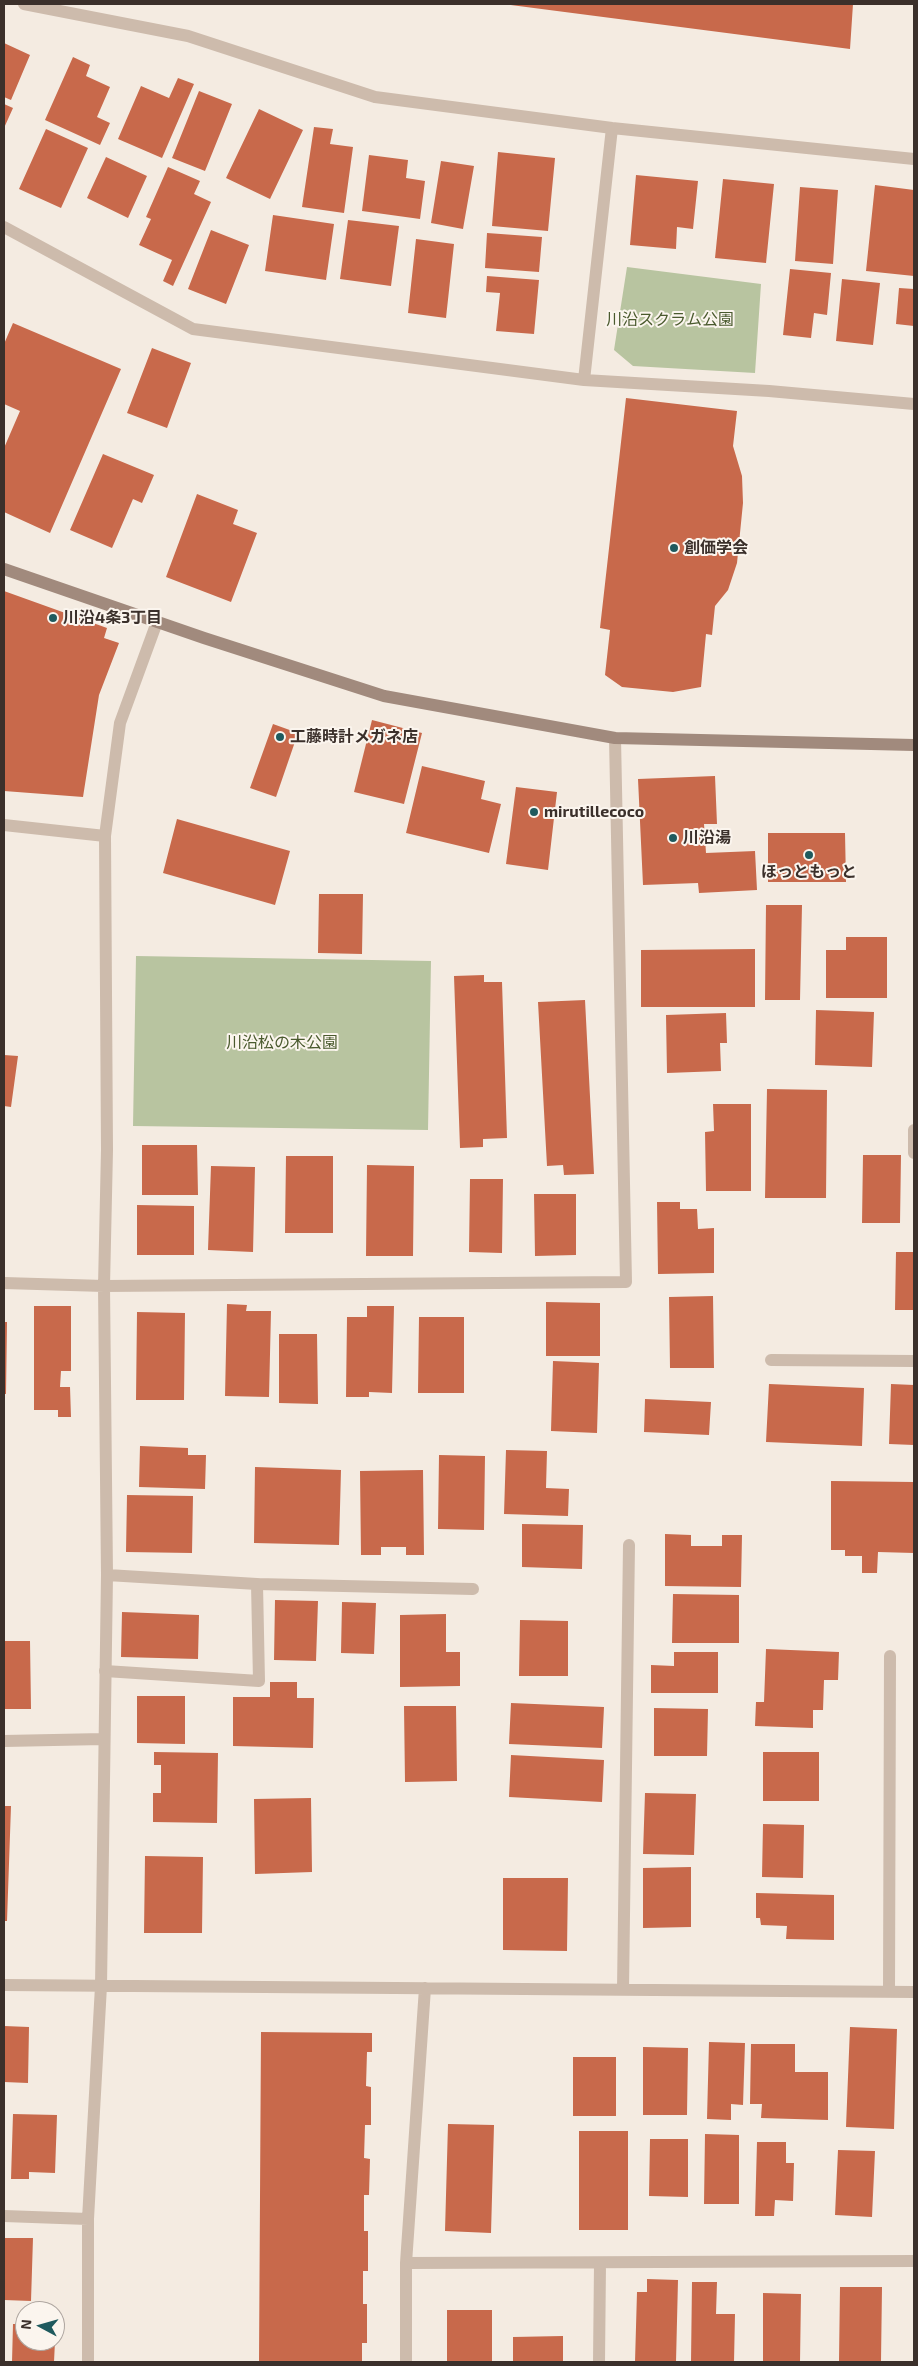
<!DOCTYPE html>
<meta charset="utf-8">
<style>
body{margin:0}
#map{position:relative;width:918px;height:2366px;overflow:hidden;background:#f4ebe1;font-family:"Exo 2",sans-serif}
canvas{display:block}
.frame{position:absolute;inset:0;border:5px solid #3b302b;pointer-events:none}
.north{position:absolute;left:15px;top:2301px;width:50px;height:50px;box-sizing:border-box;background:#fbf5ee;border:1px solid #aea6a0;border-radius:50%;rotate:276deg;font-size:14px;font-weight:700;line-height:20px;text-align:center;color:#3b302b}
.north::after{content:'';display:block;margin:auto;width:18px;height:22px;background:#1f5a5e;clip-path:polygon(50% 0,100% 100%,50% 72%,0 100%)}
</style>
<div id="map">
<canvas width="918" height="2366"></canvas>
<div class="frame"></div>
<div class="north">N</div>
</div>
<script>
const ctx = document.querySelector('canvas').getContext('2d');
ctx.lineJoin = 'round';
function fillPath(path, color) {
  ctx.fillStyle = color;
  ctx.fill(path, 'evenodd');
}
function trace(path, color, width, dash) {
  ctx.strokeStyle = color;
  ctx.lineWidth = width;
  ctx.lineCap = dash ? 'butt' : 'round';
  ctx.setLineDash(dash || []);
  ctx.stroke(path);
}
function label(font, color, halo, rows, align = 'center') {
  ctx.font = font + ' "Exo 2","Noto Sans JP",sans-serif';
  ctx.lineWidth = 4;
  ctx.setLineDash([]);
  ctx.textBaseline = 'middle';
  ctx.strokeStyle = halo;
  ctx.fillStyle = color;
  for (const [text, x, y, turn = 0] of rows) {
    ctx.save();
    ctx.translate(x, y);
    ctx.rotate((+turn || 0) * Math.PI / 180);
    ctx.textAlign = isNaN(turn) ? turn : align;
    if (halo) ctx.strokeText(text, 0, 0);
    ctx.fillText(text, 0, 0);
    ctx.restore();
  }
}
const green = new Path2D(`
 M627,267L761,284L755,373L633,366L614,350Z
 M136,956L431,961L428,1130L133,1126Z`);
const building = new Path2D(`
 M503,4H853L850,49Z
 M4,43L30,55L11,100L4,97Z
 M73,57L90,65L86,76L110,87L97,117L110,123L100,145L45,120Z
 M178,78L194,84L162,158L118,139L141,86L169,98Z
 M199,91L232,104L205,171L172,158Z
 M4,104L13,108L4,128Z
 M259,109L303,130L270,199L226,178Z
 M314,127L333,129L330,144L353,147L344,213L302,207Z
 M46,129L88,148L61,208L19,189Z
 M498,152L555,158L548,231L492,226Z
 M369,155L408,160L406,178L425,181L420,219L362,211Z
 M106,157L147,176L128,218L87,198Z
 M441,161L474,166L463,229L431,223Z
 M168,167L200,181L194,194L211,202L173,286L163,281L172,260L139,245L151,219L146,217Z
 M636,175L698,181L693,229L677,227L676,249L630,245Z
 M723,179L774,184L766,263L715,258Z
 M875,185L914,190V276L866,271Z
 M800,187L838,190L833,264L795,261Z
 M273,215L334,224L326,280L265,271Z
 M348,220L399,226L391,286L340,279Z
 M211,230L249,245L226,304L188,289Z
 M487,233L542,237L539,272L485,268Z
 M416,239L454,244L446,318L408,313Z
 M790,269L831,273L827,315L814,313L811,338L783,335Z
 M487,276L539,280L534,334L496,331L500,293L486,292Z
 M842,279L880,283L873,345L836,341Z
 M899,288L914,289V326L896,324Z
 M13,323L121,369L50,533L4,512V448L20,411L4,404V344Z
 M152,348L191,363L167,428L127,413Z
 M626,398L737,411L733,446L742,476L743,503L737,563L728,590L715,606L712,635L706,634L701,687L673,692L622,687L605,675L610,630L600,628Z
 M103,454L154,475L142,503L133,499L112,548L70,530Z
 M197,494L238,510L233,524L257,533L231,602L166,577Z
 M4,591L107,628L104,638L119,643L99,695L83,797L4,791Z
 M372,720L422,733L404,804L354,792Z
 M273,724L298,733L276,797L250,788Z
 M422,766L485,781L481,799L501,804L489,853L406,833Z
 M715,776L717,824H704L706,853L755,851L757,890L699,893L698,883L643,885L638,779Z
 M516,787L557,792L548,870L506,864Z
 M177,819L290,851L275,905L163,873Z
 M768,833H845L846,882H768Z
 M319,894H363L362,954L318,953Z
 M766,905H802L800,1000H765Z
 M846,937H887V998H826V950H846Z
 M755,949V1007H641V950Z
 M484,975V982H502L507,1138L483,1139V1147L460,1148L454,976Z
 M585,1000L594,1174L564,1175L563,1165L547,1166L538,1002Z
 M816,1010L874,1012L872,1067L815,1065Z
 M726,1013L727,1043H720L721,1071L667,1073L666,1015Z
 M4,1055L18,1056L11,1107L4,1106Z
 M767,1089L827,1090L826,1198H765Z
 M713,1104H751V1191H706L705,1132L714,1131Z
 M142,1145H197L198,1195H142Z
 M863,1155H901L900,1223H862Z
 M286,1156H333V1233H285Z
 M367,1165L414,1166L413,1256H366Z
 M211,1166L255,1167L253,1252L208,1250Z
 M470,1179H503L502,1253L469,1252Z
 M534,1194H576V1255L535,1256Z
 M657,1202H680V1209H697L698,1229L714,1228V1273L658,1274Z
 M137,1205L194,1206V1255H137Z
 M896,1252H914V1310H895Z
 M713,1296L714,1368H670L669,1297Z
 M546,1302L600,1303V1356H546Z
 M227,1304L247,1305L246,1311H271L269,1397L225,1396Z
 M34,1306H71V1371H61L60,1387H70L71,1417H58V1410H34Z
 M367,1306H394L392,1393L369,1392V1397H346L347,1317H367Z
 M137,1312L185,1313L184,1400H136Z
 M419,1317H464V1393H418Z
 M4,1322H7L6,1394H4Z
 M279,1334H317L318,1404L279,1403Z
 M553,1361L599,1363L597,1433L551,1431Z
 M769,1384L864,1388L862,1446L766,1442Z
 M891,1384L914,1385V1445L889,1444Z
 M645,1399L711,1402L709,1435L644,1432Z
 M140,1446L188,1448V1455H206L205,1489L139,1487Z
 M506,1450L547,1451L546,1488L569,1489L568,1516L504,1514Z
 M439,1455L485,1456L484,1530L438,1529Z
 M255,1467L341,1470L339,1545L254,1543Z
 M423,1470L424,1555H406V1547H381V1555H361L360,1471Z
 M831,1481L914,1482V1553L878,1552L877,1573H862V1556H845V1550H831Z
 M127,1495L193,1496L192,1553L126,1552Z
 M522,1524L583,1525L582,1569L522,1567Z
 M665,1534L691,1535V1546H722V1535H742L741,1587L665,1586Z
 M673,1594L739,1595V1643H672Z
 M275,1600L318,1601L316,1661L274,1660Z
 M342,1602L376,1603L374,1654L341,1653Z
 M122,1612L199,1615L198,1659L121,1657Z
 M446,1614V1652H460V1686L400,1687V1615Z
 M520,1620L568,1621V1676H519Z
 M4,1641H30L31,1709H4Z
 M766,1649L839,1652L838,1680H824L823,1710H813V1728L755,1726L756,1702H764Z
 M674,1652H718V1693H651V1665L674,1666Z
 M270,1682H297V1698H314L313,1748L233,1746V1697H270Z
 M137,1696H185V1744L137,1743Z
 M511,1703L604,1707L602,1748L509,1744Z
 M404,1706H456L457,1781L405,1782Z
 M654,1708L708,1709L707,1756H654Z
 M154,1752L218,1753L217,1823L153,1822V1793H161V1765H154Z
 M763,1752H819V1801H763Z
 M511,1755L604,1760L602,1802L509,1797Z
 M645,1793L696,1794L694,1855L643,1854Z
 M311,1798L312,1872L255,1874L254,1799Z
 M4,1806H11L7,1921H4Z
 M763,1824L804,1825L803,1878L762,1877Z
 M145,1856L203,1857L202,1933H144Z
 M691,1867V1927L643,1928V1868Z
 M503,1878H568L567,1951L503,1950Z
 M756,1893L834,1895V1940L786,1939L787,1926L761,1925L760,1918H756Z
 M4,2026L29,2027L28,2083L4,2082Z
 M850,2027L897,2029L894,2129L846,2127Z
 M261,2032L372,2033V2052H367L366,2086L371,2087V2125H365L364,2158L370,2159L369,2195H364V2231H368V2271H363V2304H367V2343H362V2362H259Z
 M709,2042L745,2043L743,2105L731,2104V2120L707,2119Z
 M751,2044H795V2072H828V2120L761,2118L762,2104H750Z
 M643,2047L688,2048L687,2115H643Z
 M573,2057H616V2116H573Z
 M13,2114L57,2115L55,2173L29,2172V2179H11Z
 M448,2124L494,2125L491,2233L445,2231Z
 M579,2131H628V2230H579Z
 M705,2134L739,2135V2204H704Z
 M650,2139H688V2197L649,2196Z
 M757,2142H786V2163H794L793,2201L775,2200L774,2216H755Z
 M838,2150L875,2151L872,2217L835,2215Z
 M4,2238H33L31,2301L4,2300Z
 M647,2279L678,2280L676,2362H635L637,2292H647Z
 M692,2282H717L716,2314H735L734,2362H691Z
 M840,2287H882L881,2361H839Z
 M763,2293L801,2294L800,2362H763Z
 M447,2310H492V2362H447Z
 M13,2324H25V2341H55L54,2362H12Z
 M563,2336V2362H513V2337Z`);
const lane = new Path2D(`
 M105,1671L259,1681L257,1584`);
const street = new Path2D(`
 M24,4L188,36L375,97L612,128L914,159
 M4,227L193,329L584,380L769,391L914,404
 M584,380L612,128
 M4,825L105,836
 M914,1130V1153
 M4,1283L104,1286L626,1282L615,738
 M771,1360L914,1361
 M107,1575L257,1584L473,1589
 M4,1741L103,1739
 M4,1985L914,1992
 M623,1989L629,1545
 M889,1991L890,1656
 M4,2216L88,2219
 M406,2263L914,2261
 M88,2362V2219L101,1986L107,1575L104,1286L107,1150L105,836L120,723L157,622
 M406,2362V2263L425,1988
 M599,2362L600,2264`);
const secondary = new Path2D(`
 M4,569L204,638L384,696L615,738L914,745`);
const markers = [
 [674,548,5,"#1f5a5e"],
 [53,618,5,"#1f5a5e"],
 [280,737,5,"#1f5a5e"],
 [534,812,5,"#1f5a5e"],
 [673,838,5,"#1f5a5e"],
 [809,855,5,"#1f5a5e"]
];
const parkNames = [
 ["川沿スクラム公園",670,320],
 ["川沿松の木公園",282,1043]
];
const poiNames = [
 ["創価学会",684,548],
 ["川沿4条3丁目",63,618],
 ["工藤時計メガネ店",290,737],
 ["mirutillecoco",544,812],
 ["川沿湯",683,838],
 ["ほっともっと",809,872,"center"]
];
fillPath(green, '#b8c4a0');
fillPath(building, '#c8694b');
trace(lane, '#cdbbac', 12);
trace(street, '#cdbbac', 12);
trace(secondary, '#a18a7d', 12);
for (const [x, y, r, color] of markers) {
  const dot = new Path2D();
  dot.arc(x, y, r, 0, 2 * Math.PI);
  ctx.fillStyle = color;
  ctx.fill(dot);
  trace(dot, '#fbf5ee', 2);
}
label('16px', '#4a5a2e', '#fbf5ee', parkNames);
label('bold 16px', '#3b302b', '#fbf5ee', poiNames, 'left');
</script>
